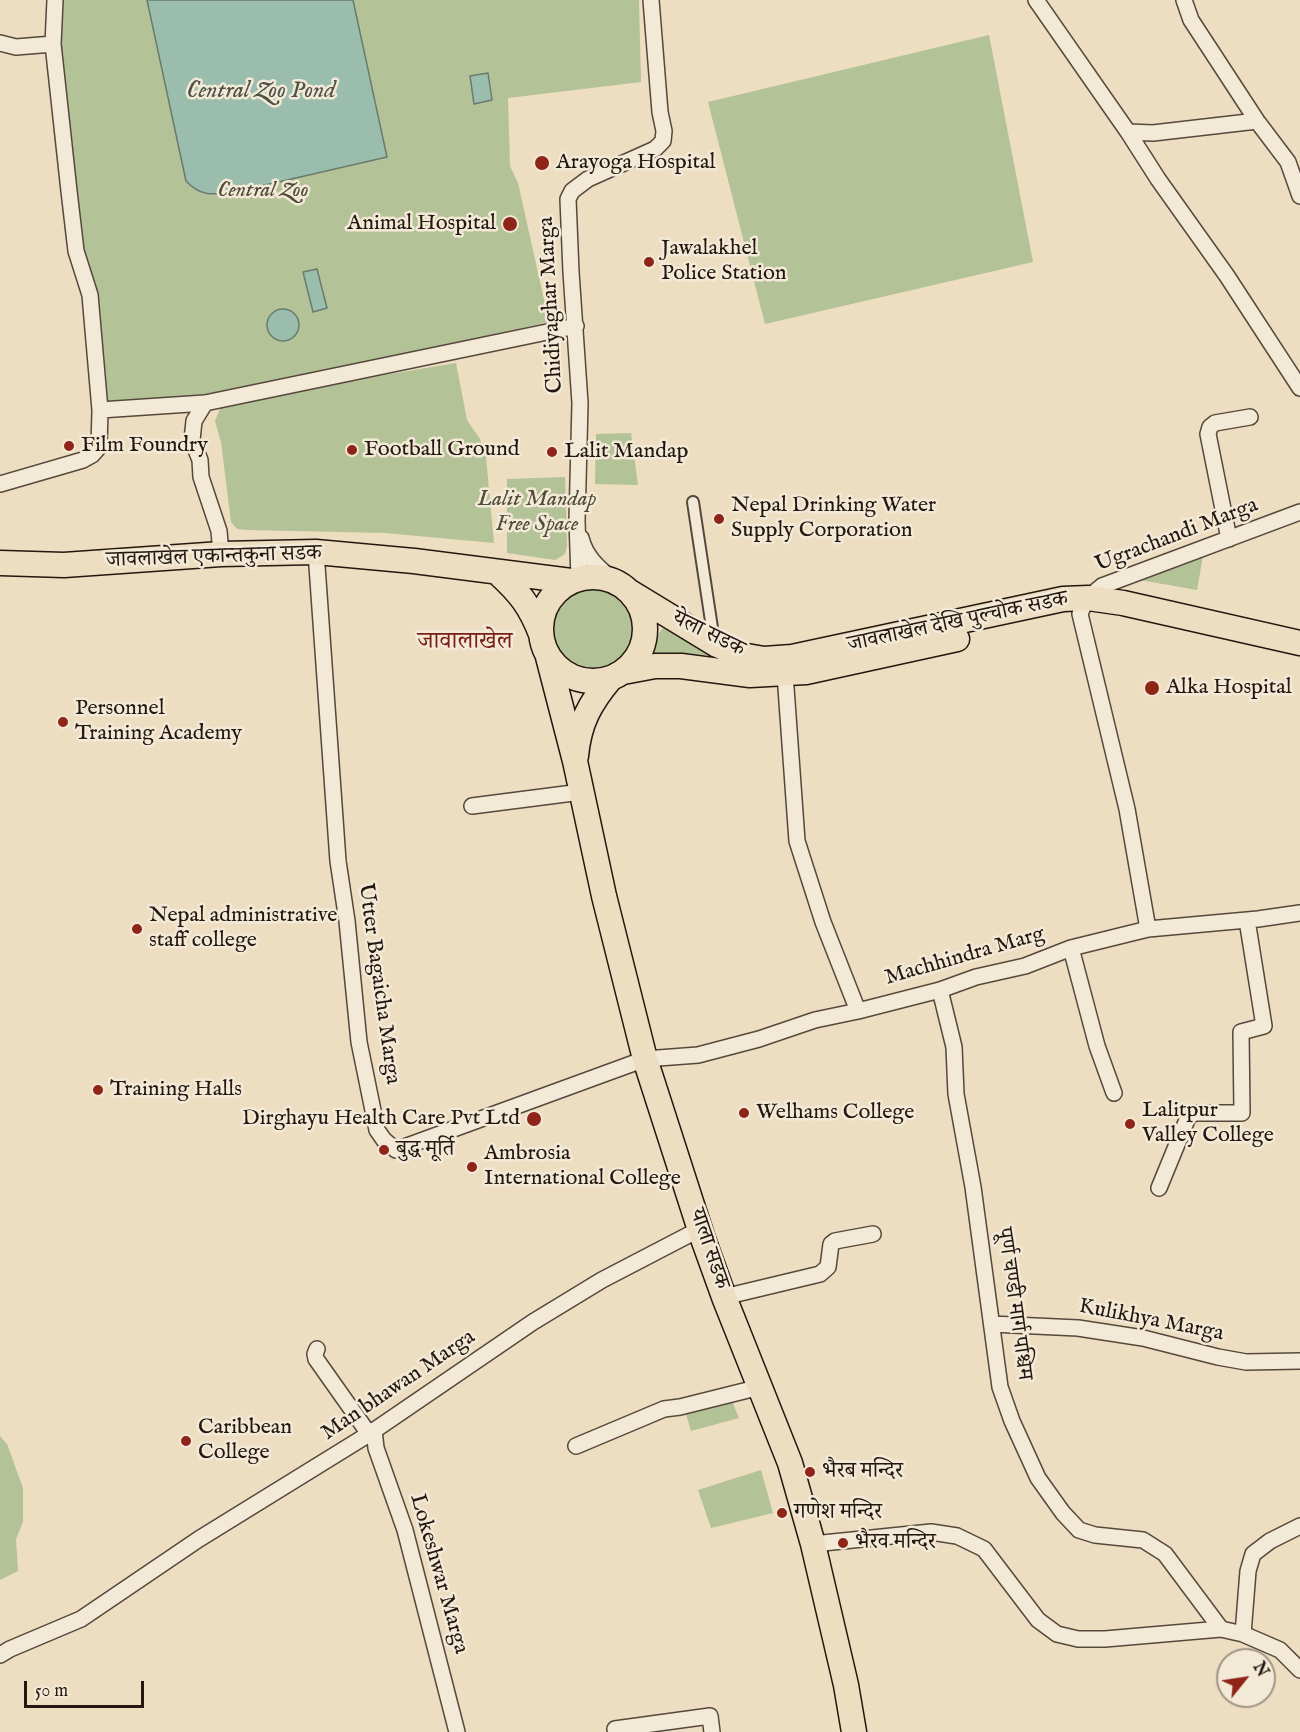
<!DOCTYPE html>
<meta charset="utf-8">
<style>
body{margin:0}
#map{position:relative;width:1300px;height:1732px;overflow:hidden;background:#edddc1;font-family:"IM FELL English",serif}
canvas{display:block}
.north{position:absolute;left:1216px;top:1648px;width:60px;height:60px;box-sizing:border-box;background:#f3e9d7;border:2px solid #a09587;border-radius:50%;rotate:60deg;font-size:16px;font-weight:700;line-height:24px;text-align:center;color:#23170f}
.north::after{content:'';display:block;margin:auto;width:21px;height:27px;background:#8f2418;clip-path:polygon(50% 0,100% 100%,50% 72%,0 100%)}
.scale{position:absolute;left:24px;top:1681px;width:120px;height:27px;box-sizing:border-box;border:3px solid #23170f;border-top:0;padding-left:8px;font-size:18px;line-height:21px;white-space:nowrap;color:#23170f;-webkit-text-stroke:4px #f3e9d7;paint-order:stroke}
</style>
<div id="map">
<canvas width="1300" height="1732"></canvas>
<div class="north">N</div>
<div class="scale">50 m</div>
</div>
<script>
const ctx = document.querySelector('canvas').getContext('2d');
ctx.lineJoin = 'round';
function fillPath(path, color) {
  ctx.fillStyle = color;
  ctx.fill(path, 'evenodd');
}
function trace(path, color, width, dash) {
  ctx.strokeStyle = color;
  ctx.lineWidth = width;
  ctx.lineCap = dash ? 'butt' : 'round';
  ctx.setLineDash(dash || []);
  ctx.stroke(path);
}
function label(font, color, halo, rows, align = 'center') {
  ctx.font = font + ' "IM FELL English","Noto Serif Devanagari",serif';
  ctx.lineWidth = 5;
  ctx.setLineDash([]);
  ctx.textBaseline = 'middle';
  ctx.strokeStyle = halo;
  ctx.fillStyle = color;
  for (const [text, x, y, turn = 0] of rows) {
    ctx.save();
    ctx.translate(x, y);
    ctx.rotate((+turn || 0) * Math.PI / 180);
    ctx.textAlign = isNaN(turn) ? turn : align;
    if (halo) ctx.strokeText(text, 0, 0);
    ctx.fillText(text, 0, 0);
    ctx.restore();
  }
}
const green = new Path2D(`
 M58,0H639L641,82L508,98L510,166L518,183L549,322L227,394L103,407L78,249L60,76Z
 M989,35L1033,262L765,324L708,102Z
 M456,363L467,420L480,439L486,457L494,543L385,533L247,530L237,529L231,522L221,442L215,421L221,406L271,394Z
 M631,433L638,485L595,484L596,434Z
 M565,477L567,546L565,554L555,560L507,553V479Z
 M1203,556L1197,590L1140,580Z
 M550 628a43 43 0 1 1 86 0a43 43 0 1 1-86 0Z
 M663,628L712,652V656L684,653L655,655C653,649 658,632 663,628Z
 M732,1401L739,1418L691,1431L686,1414Z
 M0,1436L7,1444L23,1488V1522L16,1539L18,1571L0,1580Z
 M761,1470L773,1513L711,1528L698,1490Z`);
const water = new Path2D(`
 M147,0H353L387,157L235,192C214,194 202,198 186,181Z
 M488,73L492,100L474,104L470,76Z
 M317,269L327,308L313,312L303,272Z
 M267 325a16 16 0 1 1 32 0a16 16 0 1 1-32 0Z`);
const pedestrian = new Path2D(`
 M693,502L714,641`);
const minor = new Path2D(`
 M1036,0L1128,132L1158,179L1227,276L1300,388
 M1184,0L1191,20L1257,121L1288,162L1300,196
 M0,43L16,47L53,44
 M1128,132L1153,133L1257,121
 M205,403L194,421L192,440L200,460L201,477L219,531L221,554
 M100,410L205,403L576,326
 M0,484L83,460L92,455L99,447L100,410L90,295L76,251L69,191L53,44L55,0
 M581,538C586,558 599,568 614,581
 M1229,539L1208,434L1210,427L1215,423L1250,417
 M316,552L338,861L347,921L359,1042L377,1130L384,1140L396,1150L645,1059L698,1055L759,1039L815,1020L858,1011L940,990L976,977L1025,966L1071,948L1148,929L1258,919L1300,913
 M579,578L577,521L580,403L571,272L568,199L572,191L588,179L655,149L663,141L664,131L660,112L651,0
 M785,674L797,841L823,922L858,1011
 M472,806L581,792
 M1148,929L1127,809L1080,614C1084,601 1092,594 1102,586L1300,512
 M1071,948L1097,1046L1114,1093
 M940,990L954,1047L956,1094L973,1187L1000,1387L1012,1421L1038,1478L1063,1513L1079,1530L1095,1535L1143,1540L1165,1554L1221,1629
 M1159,1188L1189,1115L1196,1113H1242L1241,1032L1264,1026L1247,920
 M724,1297L820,1274L828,1267L831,1244L835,1241L873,1234
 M992,1324L1078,1328L1143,1338L1218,1357L1246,1362L1300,1361
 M317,1349L315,1354L316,1359L369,1434
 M374,1430L376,1448L405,1530L457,1732
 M576,1446L664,1409L680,1407L760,1387
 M813,1544L931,1532L957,1536L984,1549L1038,1620L1057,1634L1078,1639H1105L1221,1629L1243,1634L1280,1650L1300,1670
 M1243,1634L1248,1571L1253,1554L1270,1541L1300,1526
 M0,1655L10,1649L81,1619L199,1539L369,1434L533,1322L602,1280L700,1229
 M615,1729L710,1716L712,1732`);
const primary = new Path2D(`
 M0,563L64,565L221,554L316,552L414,561L571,581
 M498,573C520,593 530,606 541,634
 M541 629a52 52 0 1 1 104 0a52 52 0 1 1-104 0Z
 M630,592L717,645L741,655L764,659L792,657L1063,599L1088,598L1123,603L1300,643
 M547,653L575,761L604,896L645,1059L702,1236L724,1297L790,1463L813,1544L846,1685L854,1732
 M623,672L655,666H681L750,675L806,672L957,639
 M576,756C579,723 590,703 611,678`);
const markers = [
 [542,163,8,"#8f2418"],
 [510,224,8,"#8f2418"],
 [649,262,6,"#8f2418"],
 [69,446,6,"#8f2418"],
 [352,450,6,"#8f2418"],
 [552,452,6,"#8f2418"],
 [719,519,6,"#8f2418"],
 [1152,688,8,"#8f2418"],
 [63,722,6,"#8f2418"],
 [137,929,6,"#8f2418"],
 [98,1090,6,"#8f2418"],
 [744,1113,6,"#8f2418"],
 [534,1119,8,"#8f2418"],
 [1130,1124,6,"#8f2418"],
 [384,1150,6,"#8f2418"],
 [472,1167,6,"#8f2418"],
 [186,1441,6,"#8f2418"],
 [810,1472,6,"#8f2418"],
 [782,1513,6,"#8f2418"],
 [843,1543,6,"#8f2418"]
];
const poiNames = [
 ["Arayoga Hospital",556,163],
 ["Animal Hospital",496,224,"right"],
 ["Jawalakhel",661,249],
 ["Police Station",661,274],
 ["Film Foundry",81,446],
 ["Football Ground",364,450],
 ["Lalit Mandap",564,452],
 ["Nepal Drinking Water",731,506],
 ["Supply Corporation",731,531],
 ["Alka Hospital",1166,688],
 ["Personnel",75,709],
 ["Training Academy",75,734],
 ["Nepal administrative",149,916],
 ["staff college",149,941],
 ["Training Halls",110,1090],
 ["Lalitpur",1142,1111],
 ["Valley College",1142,1136],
 ["Welhams College",756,1113],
 ["Dirghayu Health Care Pvt Ltd",520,1119,"right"],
 ["बुद्ध मूर्ति",396,1150],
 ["Ambrosia",484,1154],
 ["International College",484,1179],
 ["Caribbean",198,1428],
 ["College",198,1453],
 ["भैरब मन्दिर",822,1472],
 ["गणेश मन्दिर",794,1513],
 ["भैरव मन्दिर",855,1543]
];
const parkNames = [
 ["Central Zoo",263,191],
 ["Lalit Mandap",537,500],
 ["Free Space",537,525]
];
const streetNames = [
 ["Chidiyaghar Marga",552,305,-93],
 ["Ugrachandi Marga",1177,536,-21],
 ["जावलाखेल एकान्तकुना सडक",214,558,-2],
 ["जावलाखेल देखि पुल्चोक सडक",958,623,-12],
 ["येला सडक",708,635,26],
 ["Machhindra Marg",965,957,-16],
 ["Utter Bagaicha Marga",378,984,82],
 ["याला सडक",708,1249,71],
 ["पूर्ण चण्डी मार्ग पश्चिम",1013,1304,82],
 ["Kulikhya Marga",1151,1321,11],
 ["Man bhawan Marga",399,1386,-34],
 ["Lokeshwar Marga",438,1574,74]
];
const waterNames = [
 ["Central Zoo Pond",261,92]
];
const neighbourhoodNames = [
 ["जावालाखेल",465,643]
];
fillPath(green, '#b3c297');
fillPath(water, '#9abdad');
trace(water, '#6a7b6e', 1.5);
trace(pedestrian, '#56483c', 14);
trace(minor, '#56483c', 18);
trace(primary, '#23170f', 27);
trace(pedestrian, '#f3e9d7', 10);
trace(minor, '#f3e9d7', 15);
trace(primary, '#edddc1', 24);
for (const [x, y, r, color] of markers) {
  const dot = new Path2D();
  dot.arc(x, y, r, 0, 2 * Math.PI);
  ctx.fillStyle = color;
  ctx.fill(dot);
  trace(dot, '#f3e9d7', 2);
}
label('22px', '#23170f', '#f3e9d7', poiNames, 'left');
label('italic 22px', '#4e4a38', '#f3e9d7', parkNames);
label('22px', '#23170f', '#f3e9d7', streetNames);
label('italic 24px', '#4d5146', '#f3e9d7', waterNames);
label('24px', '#7a1f14', '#f3e9d7', neighbourhoodNames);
</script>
